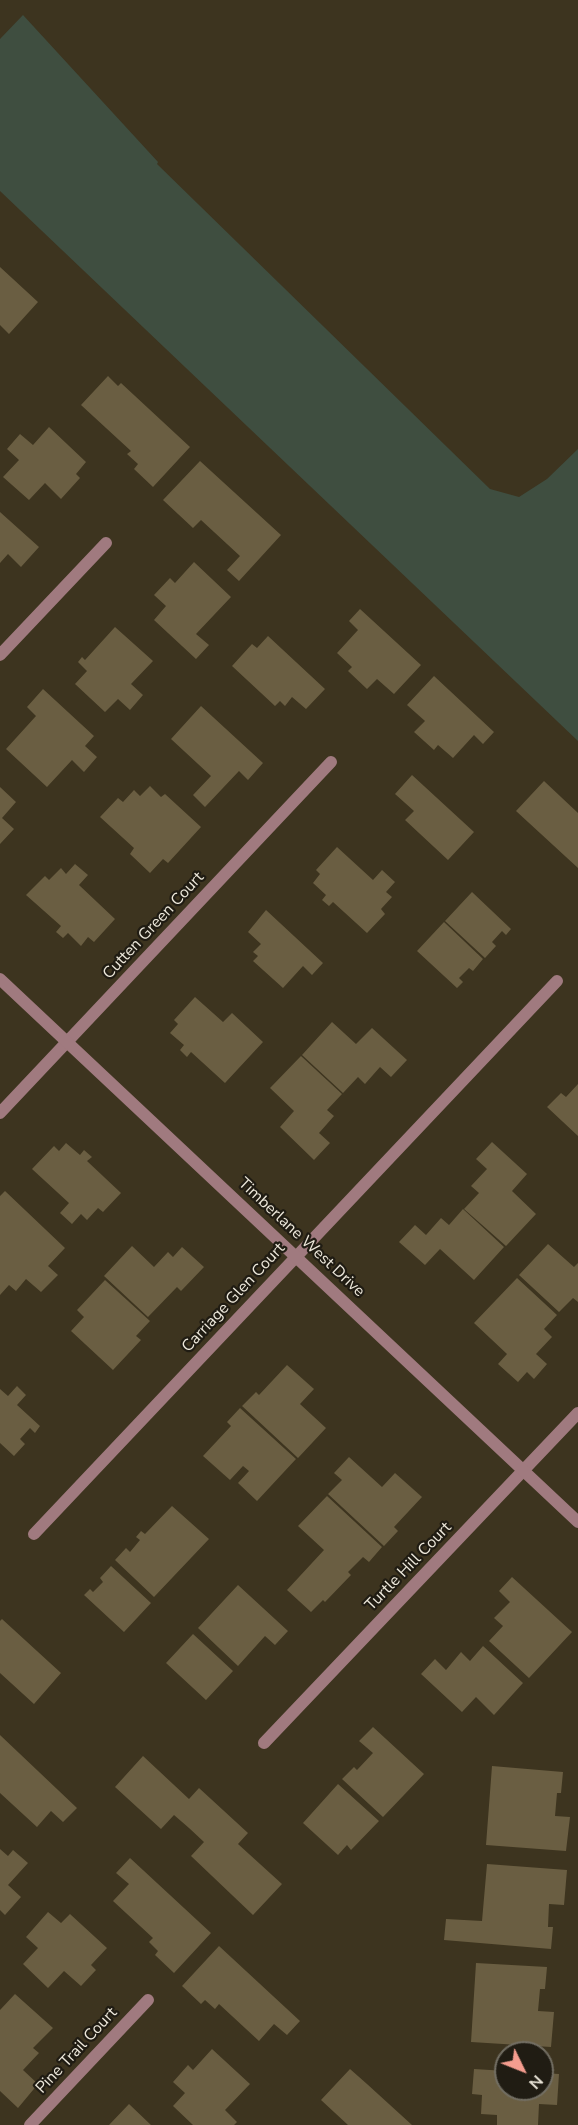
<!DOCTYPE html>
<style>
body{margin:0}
#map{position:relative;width:578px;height:2125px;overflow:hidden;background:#3d341f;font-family:"Nunito Sans",sans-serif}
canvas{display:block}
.north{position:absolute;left:494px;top:2041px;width:60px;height:60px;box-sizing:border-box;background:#201c13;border:2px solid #726e63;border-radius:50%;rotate:133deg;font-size:16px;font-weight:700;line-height:24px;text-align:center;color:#ede8db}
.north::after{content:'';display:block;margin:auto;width:21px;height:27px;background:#f59d8f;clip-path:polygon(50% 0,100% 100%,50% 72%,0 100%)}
</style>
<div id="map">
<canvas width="578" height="2125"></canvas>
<div class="north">N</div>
</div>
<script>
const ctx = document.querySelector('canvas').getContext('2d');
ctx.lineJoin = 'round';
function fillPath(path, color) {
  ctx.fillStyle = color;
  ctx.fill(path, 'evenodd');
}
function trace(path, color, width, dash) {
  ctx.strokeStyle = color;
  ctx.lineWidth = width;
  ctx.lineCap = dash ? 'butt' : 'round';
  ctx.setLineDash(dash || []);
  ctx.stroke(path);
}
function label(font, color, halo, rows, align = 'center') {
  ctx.font = font + ' "Nunito Sans",sans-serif';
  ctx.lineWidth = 4.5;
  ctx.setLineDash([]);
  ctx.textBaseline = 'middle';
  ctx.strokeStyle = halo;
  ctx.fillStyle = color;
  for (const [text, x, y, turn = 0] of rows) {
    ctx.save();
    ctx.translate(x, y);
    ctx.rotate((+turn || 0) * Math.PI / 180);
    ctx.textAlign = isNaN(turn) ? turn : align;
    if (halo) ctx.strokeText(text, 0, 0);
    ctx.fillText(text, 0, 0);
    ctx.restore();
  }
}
const green = new Path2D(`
 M23,15L158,162L157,164L490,489L519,497L547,479L578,449V741L0,191V39Z`);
const building = new Path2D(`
 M0,267L38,302L9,334L0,325Z
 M108,376L118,386L121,383L190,447L153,487L134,469L138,464L127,454L131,451L81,405Z
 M49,427L86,462L76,474L80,478L61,499L45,483L29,500L3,477L19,460L7,449L20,434L33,445Z
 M200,461L281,535L239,581L227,570L240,556L201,520L193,528L163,500Z
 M0,512L39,547L21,567L8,554L0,563Z
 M194,562L231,597L196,634L209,645L196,659L154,620L166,606L154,595L170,578L175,583Z
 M360,609L421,665L394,694L377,679L367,689L348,671L352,667L337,653L358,630L349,621Z
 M115,627L153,661L131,684L143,695L130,710L118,699L105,712L75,684L87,671L78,662L82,657L85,660Z
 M268,636L325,689L306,709L292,697L285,706L280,701L275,706L232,666L252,644L257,648Z
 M434,676L494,732L483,744L474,735L453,758L438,745L434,750L414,732L425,721L407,705Z
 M43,689L94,736L85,746L97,757L84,772L72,760L47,787L6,749L36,716L27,707Z
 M201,706L263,763L248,780L239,771L205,807L193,795L211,776L171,739Z
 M412,775L474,832L448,860L405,820L414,811L395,794Z
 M544,781L578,813V868L516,811Z
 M150,786L161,797L165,794L201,827L168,863L163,859L150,873L130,854L134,848L100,817L118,798L123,802L134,790L140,796Z
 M0,787L16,802L2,818L14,829L0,844Z
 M337,847L373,880L382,870L395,882L386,892L392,897L381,909L385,914L367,933L333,902L329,906L322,900L326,895L313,883L320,874L316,870Z
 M75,864L88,875L79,885L115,919L94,942L88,937L81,946L68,933L63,938L56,932L61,926L26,895L45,876L49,880L61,868L66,874Z
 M472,892L511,929L506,935L502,931L492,942L496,946L485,958L445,921Z
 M266,910L323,963L312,975L303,966L283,988L253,961L258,956L253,952L261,944L248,932Z
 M444,922L483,959L473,971L469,968L459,978L463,982L457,988L417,951Z
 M195,997L223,1022L232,1013L263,1042L225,1083L191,1052L187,1057L180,1050L184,1045L170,1033L178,1024L174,1020Z
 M332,1022L356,1044L372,1028L407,1060L391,1077L380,1067L365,1084L358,1077L343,1093L302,1055Z
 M301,1056L342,1094L327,1110L334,1116L319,1133L330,1143L314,1160L280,1127L294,1111L270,1088Z
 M578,1084V1136L547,1107L561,1093L566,1097Z
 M492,1142L527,1174L512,1191L536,1214L506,1246L464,1209L479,1193L471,1186L487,1169L476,1159Z
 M66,1143L80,1155L84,1150L92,1157L87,1161L121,1193L103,1212L98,1208L87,1220L81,1214L72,1224L60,1213L69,1203L32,1169L54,1146L59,1151Z
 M5,1191L65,1248L48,1266L58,1275L41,1292L26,1279L16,1291L9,1285L0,1295V1196Z
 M463,1209L504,1247L474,1280L440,1249L425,1265L399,1242L415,1225L426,1235L441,1218L449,1225Z
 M548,1244L574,1267L578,1263V1302L573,1298L559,1312L519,1275Z
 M132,1246L154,1267L168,1252L173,1257L182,1247L204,1267L181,1291L177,1287L148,1317L104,1276Z
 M517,1278L557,1315L544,1329L552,1337L536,1354L547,1364L534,1379L527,1372L518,1382L498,1364L507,1354L474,1323Z
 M105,1280L150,1321L136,1336L141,1340L113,1370L71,1331L84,1317L77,1310Z
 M287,1365L314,1389L300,1404L326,1428L298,1458L242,1406L256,1392L259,1395Z
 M17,1386L26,1395L17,1405L40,1426L35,1433L30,1428L20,1439L25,1444L14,1456L0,1443V1389L8,1396Z
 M240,1408L296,1459L257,1501L238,1483L249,1471L243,1466L230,1480L203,1456L231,1426L227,1422Z
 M349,1457L382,1487L395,1473L422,1497L394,1527L398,1531L384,1546L328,1494L342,1480L334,1473Z
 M327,1496L382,1547L369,1562L363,1557L348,1572L351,1575L325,1602L323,1600L311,1612L287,1590L324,1550L298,1526Z
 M172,1506L209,1539L154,1597L115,1560L126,1548L130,1552L140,1540L136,1537L141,1531L145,1534Z
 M111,1566L151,1603L124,1632L84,1595L90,1589L93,1592L103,1582L100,1578Z
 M512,1577L572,1632L529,1678L489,1641L503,1626L494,1618L510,1602L499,1591Z
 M238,1585L288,1631L275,1645L265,1636L238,1666L198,1628Z
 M2,1619L61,1673L34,1704L0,1673V1621Z
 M193,1634L233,1671L206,1700L166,1663Z
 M483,1646L523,1683L494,1715L476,1697L462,1712L421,1674L435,1659L446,1670L461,1652L470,1661Z
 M373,1727L424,1774L383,1817L342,1779L354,1767L357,1770L373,1753L359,1741Z
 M0,1735L77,1808L63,1822L51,1811L37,1827L0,1793Z
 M143,1756L189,1799L199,1788L248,1833L238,1844L282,1884L253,1915L191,1856L204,1842L189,1828L174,1815L161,1829L115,1787Z
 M492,1766L563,1772L561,1793H557L555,1816L570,1817L566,1851L486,1845Z
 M338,1784L379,1821L351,1850L347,1845L338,1855L303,1823Z
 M0,1849L8,1856L13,1850L28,1863L8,1885L21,1897L5,1915L0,1910Z
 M130,1858L211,1933L174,1973L155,1955L158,1951L149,1942L153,1938L113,1901L129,1884L116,1873Z
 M487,1864L567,1870L564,1905L549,1904L548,1927H553L551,1949L444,1940L446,1919L482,1921Z
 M48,1912L61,1923L70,1914L107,1948L91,1965L96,1970L81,1986L64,1971L48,1988L23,1964L38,1948L26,1937Z
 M219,1946L300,2021L287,2035L274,2024L259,2041L219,2004L215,2009L205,2000L201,2004L182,1986Z
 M476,1963L547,1967L545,1989H540L538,2011L554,2012L551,2047L471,2042Z
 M15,1994L53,2028L33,2048L39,2053L23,2070L38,2084L18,2108L0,2091V2010Z
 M212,2049L250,2084L225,2110L237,2122L234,2125H193L173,2106L185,2093L173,2082L188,2065L193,2070Z
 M350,2069L367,2084L412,2125H348L321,2100Z
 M474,2069L506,2071V2089H542V2073L559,2074L557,2105L539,2104L538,2125H497V2115L481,2114L482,2095L472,2094Z
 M129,2104L151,2125H109Z`);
const minor = new Path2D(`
 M0,655L106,543
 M0,1113L331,762
 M34,1534L557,981
 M264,1743L578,1413
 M30,2125L148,2000`);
const tertiary = new Path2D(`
 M0,979L578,1522`);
const streetNames = [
 ["Cutten Green Court",154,926,-47],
 ["Timberlane West Drive",301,1238,43],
 ["Carriage Glen Court",234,1298,-47],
 ["Turtle Hill Court",409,1567,-46],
 ["Pine Trail Court",77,2051,-47]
];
fillPath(green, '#3f4e40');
fillPath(building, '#6a5e42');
trace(minor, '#a07a7f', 12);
trace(tertiary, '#a07a7f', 12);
label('16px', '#ede8db', '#201c13', streetNames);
</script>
